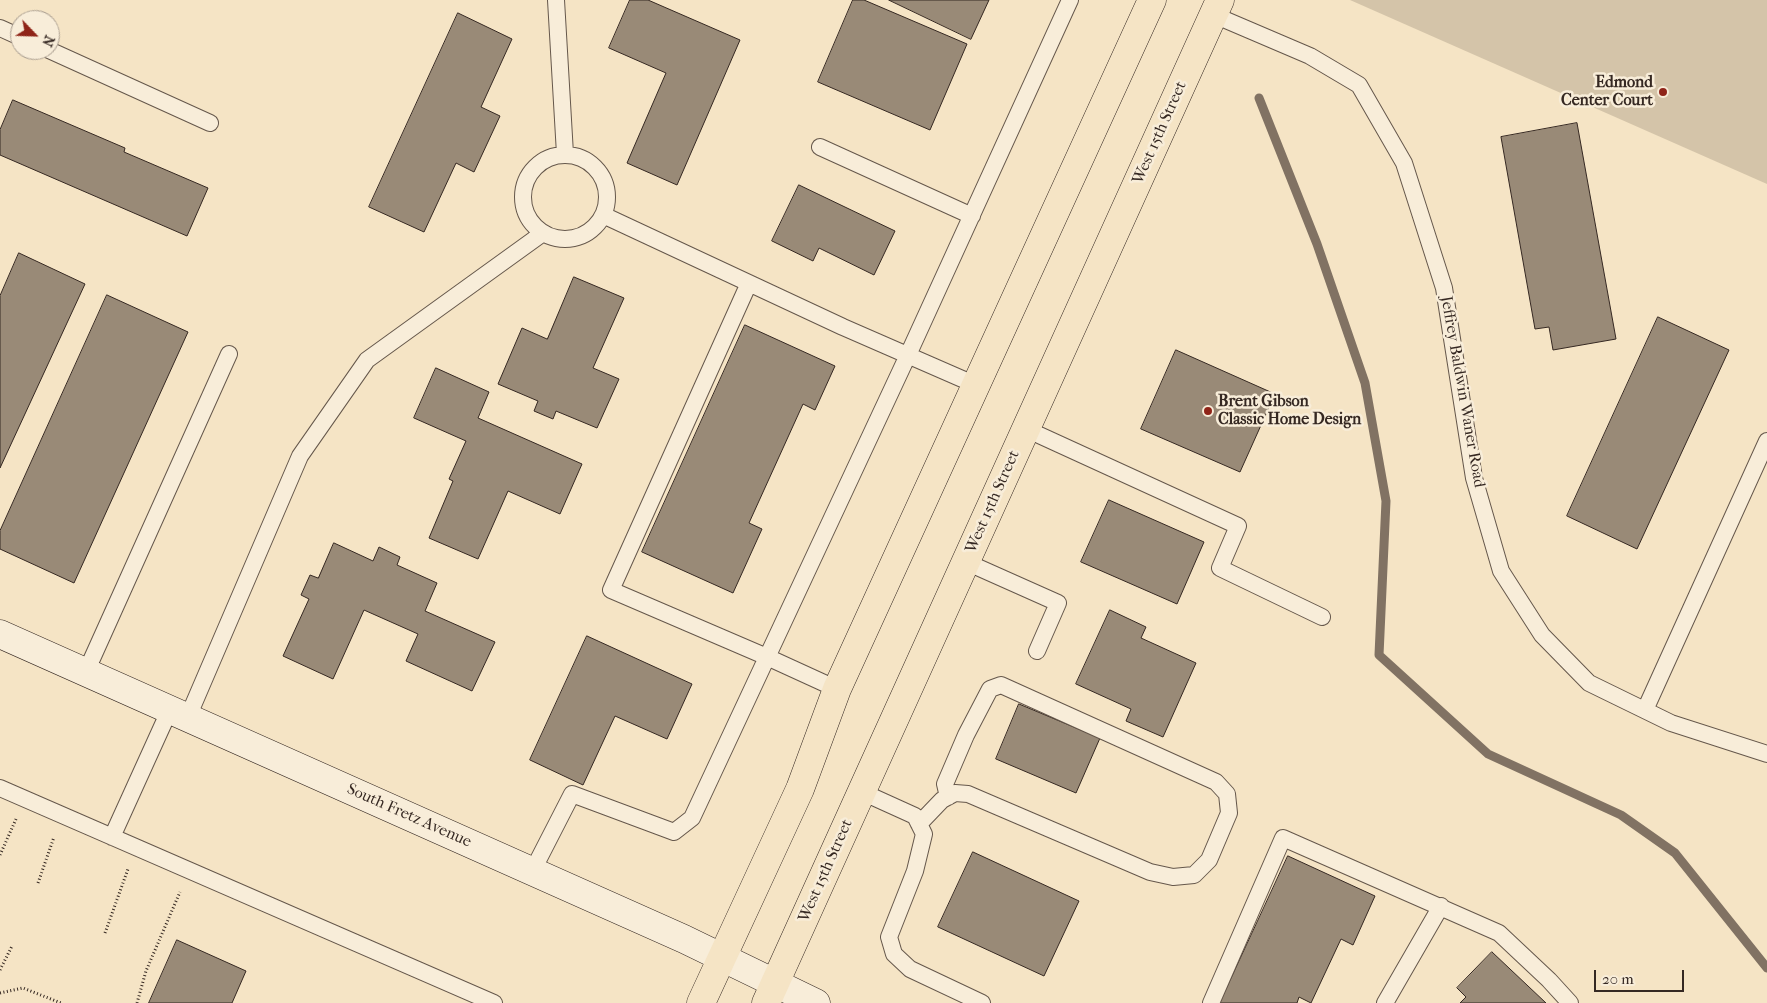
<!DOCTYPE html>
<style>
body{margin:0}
#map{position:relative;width:1767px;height:1003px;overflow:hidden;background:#f5e4c5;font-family:"IM FELL French Canon",serif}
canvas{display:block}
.north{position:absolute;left:10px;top:10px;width:50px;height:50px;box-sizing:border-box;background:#f8edd9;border:1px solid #aa9e90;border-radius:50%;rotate:114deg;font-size:14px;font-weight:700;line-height:20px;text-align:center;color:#352822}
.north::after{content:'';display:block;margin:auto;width:18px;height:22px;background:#8f2418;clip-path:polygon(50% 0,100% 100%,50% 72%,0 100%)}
.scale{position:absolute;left:1594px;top:970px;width:90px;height:22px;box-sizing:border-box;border:2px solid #352822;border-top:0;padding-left:6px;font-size:15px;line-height:18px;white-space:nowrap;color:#352822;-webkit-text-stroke:4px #f8edd9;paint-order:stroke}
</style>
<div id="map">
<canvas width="1767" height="1003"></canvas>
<div class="north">N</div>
<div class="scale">20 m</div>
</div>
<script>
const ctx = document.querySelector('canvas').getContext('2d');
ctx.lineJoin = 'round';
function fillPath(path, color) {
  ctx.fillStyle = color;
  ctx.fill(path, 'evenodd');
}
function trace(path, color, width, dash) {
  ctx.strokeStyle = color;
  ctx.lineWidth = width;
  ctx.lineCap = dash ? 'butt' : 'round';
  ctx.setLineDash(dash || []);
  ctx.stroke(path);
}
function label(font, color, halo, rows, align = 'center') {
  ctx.font = font + ' "IM FELL French Canon",serif';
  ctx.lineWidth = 5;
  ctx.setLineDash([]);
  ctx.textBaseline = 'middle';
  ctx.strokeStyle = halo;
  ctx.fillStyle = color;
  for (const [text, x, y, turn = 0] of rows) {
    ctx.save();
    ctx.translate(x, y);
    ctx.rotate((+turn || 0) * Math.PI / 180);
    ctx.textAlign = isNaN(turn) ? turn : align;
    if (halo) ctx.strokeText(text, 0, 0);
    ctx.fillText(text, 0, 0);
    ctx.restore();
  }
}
const green = new Path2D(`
 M1350,0H1767V184Z`);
const stream = new Path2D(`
 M1259,98L1317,244L1365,383L1386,501L1379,655L1488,754L1621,815L1675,853L1767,968`);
const building = new Path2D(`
 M630,0H648L740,40L677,185L627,163L666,73L609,48Z
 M853,0H864L967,44L930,130L818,82Z
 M889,0H989L971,39Z
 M458,13L512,39L481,107L500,116L474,172L456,163L424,232L369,207Z
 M13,100L125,148L124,152L208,188L187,236L0,155V130Z
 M1577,123L1616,339L1553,350L1549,327L1535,329L1501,137Z
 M799,185L895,231L874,275L819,248L813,261L772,241Z
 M19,253L85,284L0,468V296Z
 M574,277L624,298L593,368L619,379L597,428L556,411L553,419L534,411L538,401L498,384L522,328L547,339Z
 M107,295L188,332L74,583L0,549V531Z
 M1658,317L1729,350L1637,549L1567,516Z
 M745,325L835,366L815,410L803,404L749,523L762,529L733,593L642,552Z
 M1176,350L1275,394L1240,472L1141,429Z
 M436,368L489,392L478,418L582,464L560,514L508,491L478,559L429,538L453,481L449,479L466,441L414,418Z
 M1109,500L1204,542L1177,604L1081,562Z
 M334,543L373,561L379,547L400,557L397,565L437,583L425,611L495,642L472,691L406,661L418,634L364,610L333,679L283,656L309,599L301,595L310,575L318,578Z
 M1110,610L1146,627L1141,638L1196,663L1163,737L1126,721L1131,709L1076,684Z
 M587,636L692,684L667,739L615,716L583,785L530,760Z
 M1019,704L1100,738L1076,793L996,759Z
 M973,852L1079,901L1044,976L938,927Z
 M1288,856L1375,896L1353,945L1341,939L1311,1003L1299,997L1297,1003H1220Z
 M177,940L246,971L232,1003H149Z
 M1492,952L1546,1003H1460L1466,997L1457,988Z`);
const path = new Path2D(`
 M0,855L16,819
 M38,883L54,837
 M105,933L128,869
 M0,970L12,946
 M0,993L23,988L61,1003
 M137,1003L146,971L180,892`);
const lane = new Path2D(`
 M556,0L565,154
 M1214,15L1310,56L1359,85L1404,163L1444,288L1474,478L1501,571L1542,635L1589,683L1671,723L1767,754
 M0,28L20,37
 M49,50L210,123
 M820,147L972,216
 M523 197a42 42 0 1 1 84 0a42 42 0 1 1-84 0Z
 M603,215L843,327L976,385
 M749,283L611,590L767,657L837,689
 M1026,429L1238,526L1220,568L1322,617
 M966,562L1058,603L1037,651
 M86,672L229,354
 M1645,710L1767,441
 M188,717L300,456L367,360L543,233
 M0,788L494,1003
 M862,792L915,816L924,834L915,871L889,937L894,954L910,969L982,1003
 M919,824L942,800L955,793L968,794L1150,872L1173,877L1194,875L1209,860L1229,813L1227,794L1216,782L1001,685L990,689L966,735L945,784L948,797
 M112,837L170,709
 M532,872L572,794L674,832L692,818L908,355L1070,0
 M1211,1003L1283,838L1499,933L1549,980L1570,1003
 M1385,1003L1441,906`);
const secondary = new Path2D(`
 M0,634L684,939L816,1003`);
const primary = new Path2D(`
 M701,1003L800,789L837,689L1152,0
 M766,1003L1220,0`);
const markers = [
 [1663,92,5,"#8f2418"],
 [1208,411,5,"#8f2418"]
];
const poiNames = [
 ["Edmond",1653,83],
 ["Center Court",1653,101],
 ["Brent Gibson",1218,402,"left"],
 ["Classic Home Design",1218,420,"left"]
];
const streetNames = [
 ["West 15th Street",1160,133,-66],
 ["Jeffrey Baldwin Waner Road",1462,392,80],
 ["West 15th Street",993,502,-66],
 ["South Fretz Avenue",409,816,24],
 ["West 15th Street",826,871,-66]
];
fillPath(green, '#d4c4a9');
trace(stream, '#817263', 9);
fillPath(building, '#998a77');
trace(building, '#352822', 1);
trace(lane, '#65574b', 18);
trace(secondary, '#352822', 29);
trace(primary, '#352822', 29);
trace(path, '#352822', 3, [1, 2.5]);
trace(lane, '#f8edd9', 16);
trace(secondary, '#f8edd9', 28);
trace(primary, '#f5e4c5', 28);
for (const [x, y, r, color] of markers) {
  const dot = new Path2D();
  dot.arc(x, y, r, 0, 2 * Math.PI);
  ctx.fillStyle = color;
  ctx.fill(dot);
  trace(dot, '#f8edd9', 2);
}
label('bold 16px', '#352822', '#f8edd9', poiNames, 'right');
label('16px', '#352822', '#f8edd9', streetNames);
</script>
